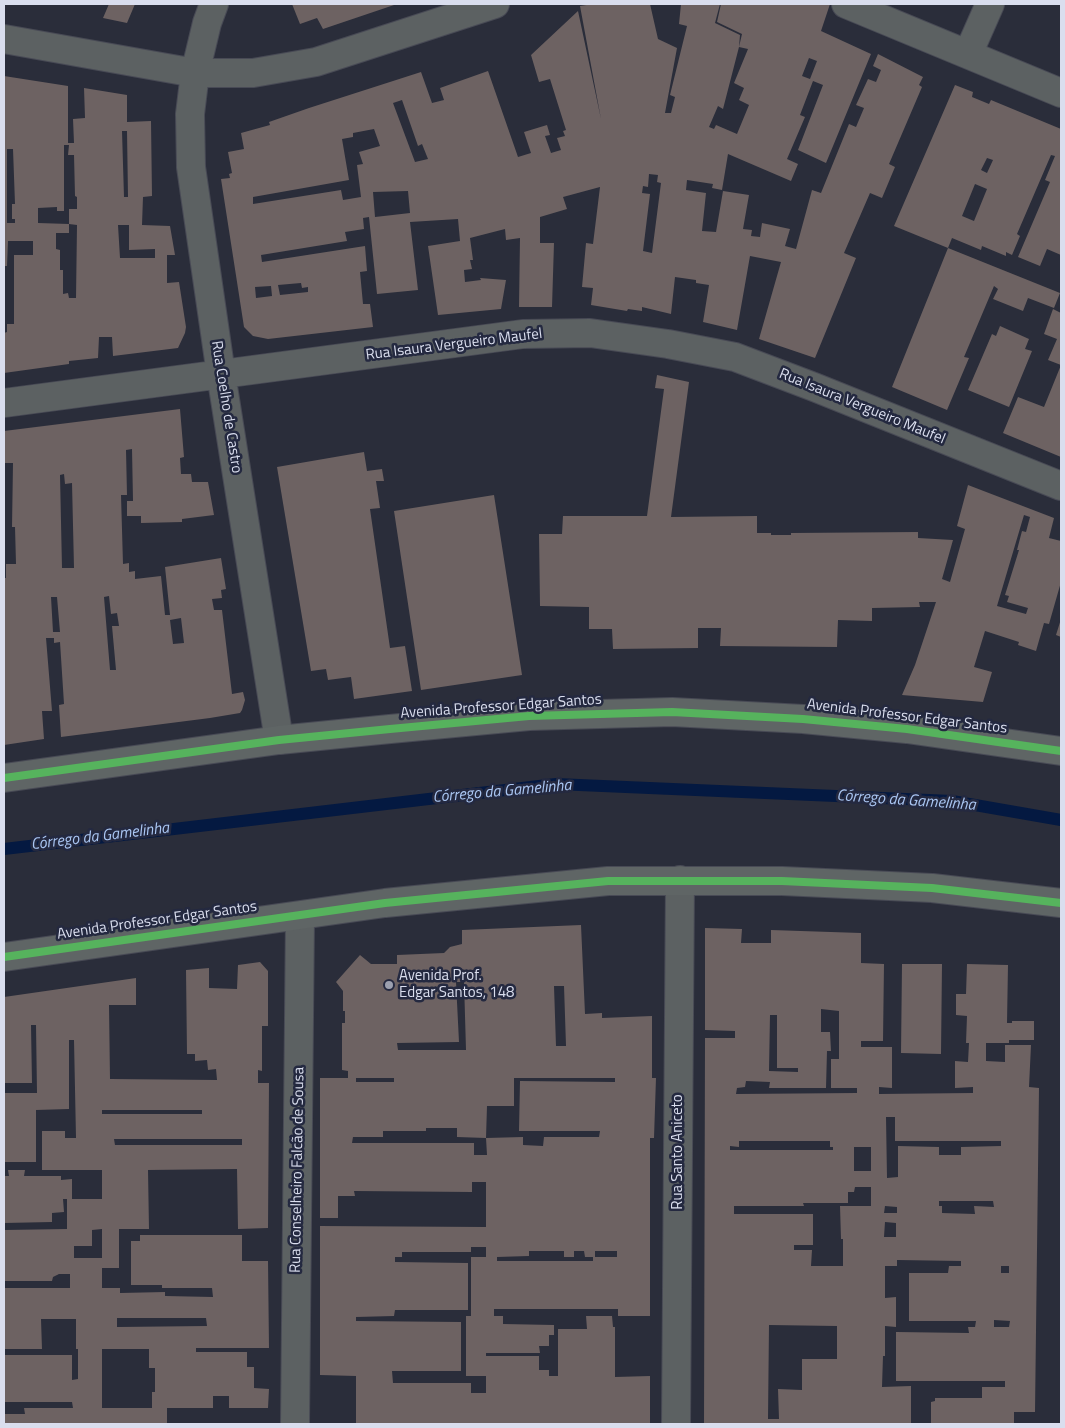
<!DOCTYPE html>
<meta charset="utf-8">
<style>
body{margin:0}
#map{position:relative;width:1065px;height:1428px;overflow:hidden;background:#2a2d3a;font-family:"Titillium Web",sans-serif}
canvas{display:block}
.frame{position:absolute;inset:0;border:5px solid #dadeee;pointer-events:none}
</style>
<div id="map">
<canvas width="1065" height="1428"></canvas>
<div class="frame"></div>
</div>
<script>
const ctx = document.querySelector('canvas').getContext('2d');
ctx.lineJoin = 'round';
function trace(path, color, width, dash) {
  ctx.strokeStyle = color;
  ctx.lineWidth = width;
  ctx.lineCap = dash ? 'butt' : 'round';
  ctx.setLineDash(dash || []);
  ctx.stroke(path);
}
function fillPath(path, color) {
  ctx.fillStyle = color;
  ctx.fill(path, 'evenodd');
}
function label(font, color, halo, rows, align = 'center') {
  ctx.font = font + ' "Titillium Web",sans-serif';
  ctx.lineWidth = 5;
  ctx.setLineDash([]);
  ctx.textBaseline = 'middle';
  ctx.strokeStyle = halo;
  ctx.fillStyle = color;
  for (const [text, x, y, turn = 0] of rows) {
    ctx.save();
    ctx.translate(x, y);
    ctx.rotate((+turn || 0) * Math.PI / 180);
    ctx.textAlign = isNaN(turn) ? turn : align;
    if (halo) ctx.strokeText(text, 0, 0);
    ctx.fillText(text, 0, 0);
    ctx.restore();
  }
}
const stream = new Path2D(`
 M4,849L556,784L952,801L1061,820`);
const building = new Path2D(`
 M109,4H135L127,23L103,18Z
 M292,4H397L323,29L317,18L300,24Z
 M593,4H650L658,39L677,48L665,113H671L675,97L670,95L687,26L679,24L681,4H720L715,23L740,35L739,47L742,34L717,22L721,4H830L821,31L871,54L826,163L798,150L823,85L813,81L800,115L805,117L787,159L798,164L791,181L728,154L722,190L712,188L713,184L687,180L686,190L706,193L702,231L716,232L723,191L749,195L743,229L752,230L751,236L760,237L762,223L790,229L785,246L796,249L812,190L821,193L849,124L856,127L864,108L856,105L868,79L876,82L881,70L873,66L878,54L923,77L919,85L922,87L889,164L895,167L882,198L870,193L844,253L856,258L815,358L759,339L781,262L750,256L737,330L703,322L709,285L696,283V280L675,277L671,314L642,307V311L628,309L627,311L591,305L593,288L582,287L586,243L593,244L600,187L563,197L567,209L540,217V243H554L552,307H519L520,238L506,240L505,229L470,238L473,260H470L472,269L464,270L465,282L481,280L480,278L506,280L501,309L438,315L428,246L460,241L458,219L410,222L418,290L377,294L369,217L363,218L364,229L345,232L347,241L261,255L262,262L365,246L367,271L360,272L363,304H370L373,327L268,339L253,336L244,327L221,179L230,178L229,174L232,173L228,152L244,149L241,133L270,125L269,122L309,108L421,72L432,103L444,100L440,88L488,71L518,157L531,153L524,132L547,125L550,135L545,136L551,153L561,150L557,138L565,136L563,131L566,130L550,79L539,82L531,55L578,11L601,119L580,6ZM739,47L748,49L734,83L744,88L739,100L749,105L737,134L716,125L714,129L709,127L718,106L723,109ZM809,58L817,61L810,79L802,76ZM402,100L418,146L422,144L428,159L415,162L393,103ZM374,129L380,146L359,152L363,164L357,165L361,197L343,200L341,190L253,204V197L349,180L342,139L353,137V133ZM649,174L658,175L657,182L661,183L652,253L643,251L650,194L642,193L643,186L648,187ZM408,191L410,213L375,217L373,192ZM301,283L302,288L308,287V292L280,295L278,285ZM271,286L272,296L256,298L255,287Z
 M4,76L68,86V143H74L73,119L85,118L84,88L127,95V122L151,121L152,196L143,197L142,225L170,226L175,255H167V283L179,282L186,327L185,333L178,348L113,356L112,337H99L98,358L69,361V364L4,373V333L7,332V324H14V255H33V241H8L7,266H4ZM122,131H127L128,197H124ZM64,145H69L68,155H74L75,196L77,197V209H69V224L77,225L76,298H69L68,293L63,294V270H60V250L56,249V233H69V224L38,223V208L57,207V211H64ZM7,149H13L15,204H12V219H15V223H7ZM118,225H129V250L155,249V258H120Z
 M955,85L973,92L972,97L989,104L991,100L1061,129V255L1047,249L1040,266L1018,257L1050,182L1045,180L1055,156L1051,155L1017,234L1020,236L1012,255L1006,252V256L982,246L981,250L952,238L948,248L894,226ZM987,158L993,160L987,173L981,170ZM975,184L987,189L974,221L962,216Z
 M948,248L1060,293L1054,308L1028,298L1023,311L993,299L998,289L994,286L964,357L969,358L947,410L892,387Z
 M1053,309L1061,313V457L1003,433L1018,397L1044,407L1061,365L1048,360L1057,339L1044,334Z
 M1000,326L1029,339L1025,349L1032,351L1009,407L968,390L992,334L996,336Z
 M657,375L689,382L671,517L757,516V533H771V535H791V533L918,532V538L953,540L942,579L950,582L965,529L957,526L968,485L1054,518L1049,538L1061,541V582L1049,624L1044,623L1036,651L1018,645L1019,642L985,631L974,667L992,672L983,702L902,695L915,665L936,602H919L920,607L872,608V621L838,620L837,647L720,646L721,628H698V648L613,649L612,629H589V607L540,606L539,534H562L563,516H647L664,389L655,388ZM1024,515L1030,517L1026,532L1022,531L1017,550H1019L1005,595L1009,596L1007,602L1028,608L1026,614L997,606Z
 M180,409L184,457L180,458L181,474H191L192,482H208L214,515L182,519V522L141,523V516H127V501H133L132,449L126,450L127,495H121L123,564L129,563V572L135,571V579L161,576L165,615H170L165,567L221,558L226,589L221,590L222,598L212,599L214,610H222L232,694L243,692L245,700L242,710L240,713L210,718L61,737L59,705L64,704L60,642L54,643V638H46L52,711H42L44,739L4,745V711H5L4,694V578H6V564H16L15,527H12L13,463H4V431ZM64,474L65,484L72,483L74,568H62L60,475ZM109,596L111,614L117,613L119,626H112L116,670H110L104,597ZM51,597H57L60,632H53ZM181,618L184,643L173,644L170,620Z
 M364,452L367,471L382,469L384,481H376L380,508L370,509L390,648L405,646L412,691L354,699L351,677L328,680L326,669L311,671L277,467Z
 M494,495L522,675L421,690L394,511Z
 M1061,619V637L1056,635Z
 M581,925L585,1014L602,1013V1018L652,1016V1078H656L654,1138H650V1316H618V1309H494V1316H503V1324L554,1325V1335H549V1346H539L540,1353H486V1356H539V1370H549V1376H558V1329H587L586,1316H612L613,1327H615V1377L650,1376V1424H356V1376L320,1375V1226L486,1227V1182H472V1192L354,1191L355,1196H338V1218H320V1078H348V1071L342,1070V1023H345V1011H343V991L336,982L360,955L371,964H397V955L444,953L450,947L462,944V930ZM456,982H464L466,1050H398L397,1043L459,1042ZM554,986H564L566,1046H556ZM356,1078H394V1082H356ZM514,1078H615V1082L520,1081L519,1131H600L599,1137H544L543,1146L523,1145V1137L486,1138L487,1155H474V1143H352L353,1137H383V1131H426V1128H457V1137L486,1138L487,1106H514ZM471,1247H486V1257H471V1316H466V1376H486V1393H471V1383H393L392,1371H461V1322L356,1321V1317L394,1316L395,1310H468V1263L395,1262V1257H402V1252H471ZM529,1251H564V1257H574V1251H584L585,1257H593V1261H497V1257L529,1256ZM595,1251H617V1257H595Z
 M705,928L742,929L741,943H771V930L861,933V963L884,964L883,1041H861V1047H892V1088L879,1087V1094L973,1093V1087L955,1088V1061L968,1062L969,1043H966L967,1016L956,1015V994H966L967,964L1008,965L1007,1023H1012V1021H1034V1040H1009V1043H986V1061L1005,1062V1045H1031L1029,1087L1039,1088L1035,1412H1014V1424H931V1402L935,1401V1398H982V1387H1005V1381H896V1332L969,1333L968,1327H975L976,1321H909V1273H948L949,1266H961V1261L897,1260V1266H885V1298L896,1297V1327L885,1326V1356H883L882,1387L911,1386V1424H704L705,1038H735V1031L705,1030ZM821,1009L839,1011V1059H831V1088H857V1093L736,1094L737,1088L745,1087L746,1081L770,1082L769,1088H826L827,1051H831L830,1032H821ZM770,1015H777V1068H798V1072L769,1071ZM886,1117H895V1141H1001V1146L961,1147V1155H939V1147L898,1146V1177L887,1178ZM739,1141H830V1147H833V1150H730V1146L739,1147ZM854,1147H871V1171H854ZM855,1187H871V1206H840L841,1239H843V1266H811L812,1250H794V1245H813V1214H734V1206H804L803,1203H848V1192H854ZM939,1201H993L994,1207L974,1206L975,1214L942,1213V1206H939ZM885,1206L897,1207V1213H884ZM885,1222L896,1223V1237H884ZM1001,1266H1009V1273H1001ZM994,1320L1010,1321L1009,1327H994ZM769,1325L837,1326V1359H802V1390L778,1389L779,1419H768Z
 M260,962L268,971V1026H262V1071L258,1070V1083H269L268,1228L238,1229L237,1169L148,1170L149,1229H119V1268H102V1288H120V1293L165,1292V1296L213,1297L212,1288H162V1285H131V1241H140V1235H242V1261H268L269,1348H196V1352H247V1367H254V1388L269,1389L268,1408H229V1396H213V1408H167V1424H4V1414H25L24,1408H73L72,1402H4V1355H72V1380L78,1379V1349H76V1319H41L42,1349H4V1288H70V1274H59L53,1277L52,1281H4V1230L67,1229V1199H63L64,1212L52,1213V1222L4,1223V1176H9L8,1170H25L24,1176H61V1180L72,1179V1199H102V1170H42V1131H65V1138H76L74,1040H69V1109L36,1110V1162H4V1093H37L36,1025H31L32,1083H4V997L136,978V1005H109L110,1079L217,1080L216,1069L208,1070L207,1060L195,1061V1054H187L186,970L209,968V988L237,989L238,965ZM102,1110H202V1114H102ZM114,1139H242V1145H115ZM102,1229V1258H74V1246H92V1230ZM117,1318H206L207,1326L117,1327ZM102,1349H149V1368H155V1392H152V1408H102Z
 M902,964H942L941,1054L901,1053Z`);
const street = new Path2D(`
 M214,4L207,23L195,73L190,114L191,167L221,374L279,740
 M846,4L1061,93
 M4,39L195,73H253L316,62L495,4
 M968,54L990,4
 M4,403L523,334L590,333L668,344L735,357L814,387L1061,486
 M295,1424L300,916
 M676,1424L680,880`);
const secondary = new Path2D(`
 M4,778L279,740L390,729L529,716L672,712L803,719L907,729L1061,751
 M4,957L385,903L608,881H782L932,888L1061,903`);
const cycleway = new Path2D(`
 M4,778L279,740L390,729L529,716L672,712L803,719L907,729L1061,751
 M4,957L385,903L608,881H782L932,888L1061,903`);
const markers = [
 [389,985,5,"#9ca0af"]
];
const streetNames = [
 ["Rua Isaura Vergueiro Maufel",454,345,-7],
 ["Rua Coelho de Castro",226,407,81],
 ["Rua Isaura Vergueiro Maufel",862,407,22],
 ["Avenida Professor Edgar Santos",501,707,-4],
 ["Avenida Professor Edgar Santos",907,717,7],
 ["Avenida Professor Edgar Santos",157,921,-8],
 ["Rua Santo Aniceto",678,1152,-90],
 ["Rua Conselheiro Falcão de Sousa",298,1170,-89]
];
const poiNames = [
 ["Avenida Prof.",399,976],
 ["Edgar Santos, 148",399,993]
];
const waterNames = [
 ["Córrego da Gamelinha",502,792,-5],
 ["Córrego da Gamelinha",906,801,4],
 ["Córrego da Gamelinha",100,837,-7]
];
trace(stream, '#041941', 12);
fillPath(building, '#6d6262');
trace(street, '#484a55', 30);
trace(secondary, '#484a55', 30);
trace(street, '#5c6162', 28);
trace(secondary, '#5f6565', 28);
trace(cycleway, '#56b35d', 8);
for (const [x, y, r, color] of markers) {
  const dot = new Path2D();
  dot.arc(x, y, r, 0, 2 * Math.PI);
  ctx.fillStyle = color;
  ctx.fill(dot);
  trace(dot, '#242940', 2);
}
label('15px', '#dadeee', '#242940', streetNames);
label('15px', '#dadeee', '#242940', poiNames, 'left');
label('italic 16px', '#aac6f2', '#242940', waterNames);
</script>
